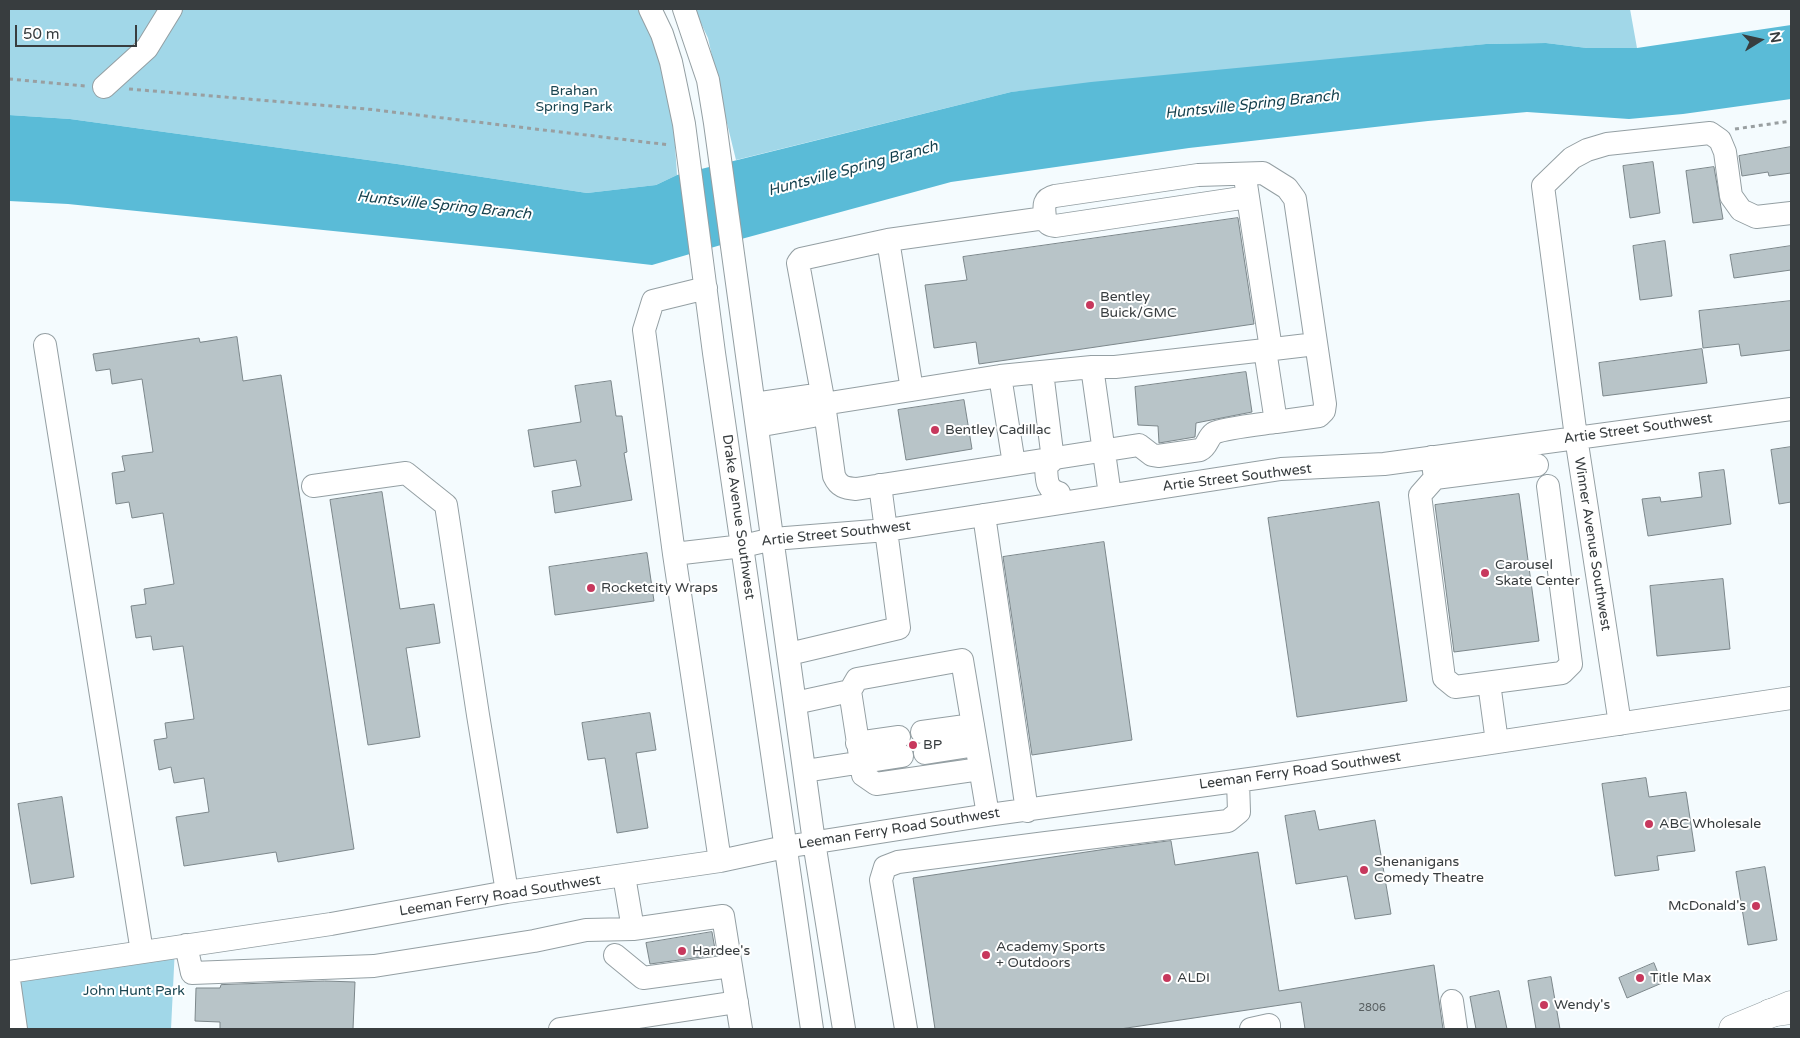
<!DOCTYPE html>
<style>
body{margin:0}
#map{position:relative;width:1800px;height:1038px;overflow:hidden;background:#f4fbfe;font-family:"Varela Round",sans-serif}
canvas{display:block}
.frame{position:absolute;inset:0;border:10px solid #383d3f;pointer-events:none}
.north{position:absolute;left:1735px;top:15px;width:50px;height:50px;-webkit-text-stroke:4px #fff;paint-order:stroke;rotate:80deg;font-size:14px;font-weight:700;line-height:20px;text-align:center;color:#383d3f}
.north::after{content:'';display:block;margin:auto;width:18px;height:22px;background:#383d3f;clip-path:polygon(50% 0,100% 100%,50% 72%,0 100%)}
.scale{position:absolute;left:15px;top:25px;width:122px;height:22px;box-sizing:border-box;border:2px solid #383d3f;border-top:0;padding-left:6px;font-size:15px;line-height:18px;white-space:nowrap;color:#383d3f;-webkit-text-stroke:4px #fff;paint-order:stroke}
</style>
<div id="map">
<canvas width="1800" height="1038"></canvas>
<div class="frame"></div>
<div class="north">N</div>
<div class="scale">50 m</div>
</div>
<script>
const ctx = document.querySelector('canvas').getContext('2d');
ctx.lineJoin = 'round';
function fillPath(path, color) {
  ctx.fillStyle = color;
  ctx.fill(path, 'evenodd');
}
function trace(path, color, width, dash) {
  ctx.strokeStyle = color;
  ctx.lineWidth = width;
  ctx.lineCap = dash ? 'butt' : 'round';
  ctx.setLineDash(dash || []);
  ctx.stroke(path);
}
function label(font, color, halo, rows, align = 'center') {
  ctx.font = font + ' "Varela Round",sans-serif';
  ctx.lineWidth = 4;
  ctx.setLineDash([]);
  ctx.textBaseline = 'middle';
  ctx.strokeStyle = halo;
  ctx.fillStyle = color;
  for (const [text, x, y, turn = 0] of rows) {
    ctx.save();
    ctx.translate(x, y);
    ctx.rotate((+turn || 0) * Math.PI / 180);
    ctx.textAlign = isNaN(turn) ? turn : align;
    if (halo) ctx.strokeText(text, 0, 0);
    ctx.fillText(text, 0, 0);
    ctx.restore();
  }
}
const green = new Path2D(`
 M9,9H639L662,63L674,129L677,175L656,185L587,193L397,164L70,119L9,115Z
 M694,9H1630L1637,48H1587L1546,43L1486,44L1011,92L736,160L724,111L708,38Z
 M175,947L171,1029H16L9,980Z`);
const water = new Path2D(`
 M1791,25V99L1683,114L1629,119L1527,112L1428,121L1189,148L951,182L745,238L652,265L510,249L68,204L9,201V115L70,119L397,164L587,193L656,185L677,175L1011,92L1091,82L1486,44L1546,43L1587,48H1637Z`);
const building = new Path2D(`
 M1791,147V173L1769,176L1768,172L1742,176L1739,156Z
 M1653,162L1660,213L1630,218L1623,166Z
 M1714,167L1723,219L1693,223L1686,171Z
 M1238,218L1254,324L979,364L976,342L934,348L925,285L967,280L963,257Z
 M1665,241L1672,296L1640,300L1633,246Z
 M1791,246V270L1734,278L1730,255Z
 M1791,301V350L1741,356L1739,344L1703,348L1699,311Z
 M237,337L243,381L281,375L354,849L278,862L276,852L184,866L176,817L209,812L204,778L174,783L171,767L159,770L154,740L167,738L165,723L194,719L183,646L153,650L151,636L136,638L131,606L146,604L144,589L174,584L163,513L132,518L129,502L116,504L112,473L125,471L122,456L153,452L142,379L112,384L110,369L96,371L93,354L199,338L200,342Z
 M1702,349L1707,383L1603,396L1599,363Z
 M1246,372L1252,412L1196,423L1195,437L1159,443L1158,426L1138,425L1135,387Z
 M611,381L616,416H622L627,452L624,453L632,500L555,513L552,491L581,486L576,460L534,467L528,430L581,422L575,386Z
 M964,400L972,449L906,460L898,410Z
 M1791,447V502L1779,504L1771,450Z
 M1724,470L1731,524L1648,536L1642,499L1660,497L1661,502L1702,497L1699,473Z
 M382,492L400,609L434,604L440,643L406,648L420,737L368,745L330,500Z
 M1519,494L1539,641L1454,652L1435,505Z
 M1379,502L1407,701L1297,717L1268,518Z
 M1104,542L1132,740L1032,755L1003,557Z
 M647,553L654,601L555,615L549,567Z
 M1723,579L1730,649L1657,656L1650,586Z
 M650,713L656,750L636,753L648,828L617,833L605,758L588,760L582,723Z
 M1646,778L1649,797L1686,792L1695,851L1657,856L1659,870L1615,876L1602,784Z
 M62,797L74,877L31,884L18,804Z
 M1315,811L1319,830L1375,820L1391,914L1355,919L1347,876L1296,884L1285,816Z
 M1171,841L1175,865L1258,852L1279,991L1434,965L1443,1029H1305L1301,1002L1120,1029H935L913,878L1113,848Z
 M1765,867L1777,940L1748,945L1736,872Z
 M712,932L716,955L650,964L646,943Z
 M1654,963L1662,983L1627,998L1619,978Z
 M1551,977L1560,1029H1536L1528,981Z
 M325,981L355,982L353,1029H220V1022L195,1021L196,988H220L221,985Z
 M1499,991L1507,1029H1476L1470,997Z`);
const path = new Path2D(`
 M9,79L85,86
 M129,89L367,109L670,145
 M1735,129L1791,121`);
const minor = new Path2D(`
 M650,9L662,34L671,62L684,124L714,353L812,1029
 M684,9L708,80L715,123L814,842L844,1029
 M104,87L147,48L171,9
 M1246,184L1271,349
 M1045,218C1047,224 1049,225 1055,226L1248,197
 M888,240L912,390
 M706,288L653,301L644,330L674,554L720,861
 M45,345L142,952
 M1265,350L1316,344
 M1092,367H1115L1265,350L1276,422L1319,416L1324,411L1325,404L1295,199L1287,188L1263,173L1198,175L1055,196C1042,199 1044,207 1045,218L888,240L801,259L798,263L824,404L834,476C839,487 845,488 856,489L1139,445L1152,455L1158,456L1200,450C1208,446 1207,438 1214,433C1224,428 1263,424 1276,422
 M1042,372L1053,460
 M1000,376L1014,464
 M754,404L809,396L817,405
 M817,405L1000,376L1092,367L1110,495
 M757,426L813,416L817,405
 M1432,457L1435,478L1420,495L1444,678L1455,687L1562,673L1571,664L1548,486
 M1053,460L1046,466C1047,478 1045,489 1059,493
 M1435,478L1537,465
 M313,486L406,473L446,505L478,715L507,892
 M984,515L1027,811
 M674,554L743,546L773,539L887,530L1281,469L1384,464L1791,409
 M789,654L899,628L880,485
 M1489,683L1497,742
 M850,691L863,775L876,784L980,769
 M795,703L850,691L857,679L962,660L988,815
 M1620,724L1576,437L1543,186L1572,158L1587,150L1607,144L1710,133L1720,140L1725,152L1731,196L1741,210L1756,217L1791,213
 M922,732L973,725
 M857,743L899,737
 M925,753L976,745
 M805,771L902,756
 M624,876L633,929
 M186,945L192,973L374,966L534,941L586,930L633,929L723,916L741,1029
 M615,955L643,978L731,966
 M9,972L331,924L507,892L720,861L785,847L988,815L1257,778L1791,698
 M9,980L16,1029
 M1452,1001L1456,1029
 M560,1029L737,1002
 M906,1029L881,880L885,867L898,862L1046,843L1228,821L1239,812L1238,781
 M1251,1029L1269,1025V1029`);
const major = new Path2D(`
 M1733,1029L1791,1005`);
const highway = new Path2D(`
 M1770,1013L1791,1010`);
const markers = [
 [1090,305,5,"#c7385d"],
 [935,430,5,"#c7385d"],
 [1485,573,5,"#c7385d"],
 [591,588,5,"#c7385d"],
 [913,745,5,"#c7385d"],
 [1649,824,5,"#c7385d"],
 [1364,870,5,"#c7385d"],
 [1756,906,5,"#c7385d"],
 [682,951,5,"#c7385d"],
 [986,955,5,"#c7385d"],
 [1167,978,5,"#c7385d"],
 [1640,978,5,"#c7385d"],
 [1544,1005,5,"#c7385d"]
];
const numberNames = [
 ["2806",1372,1008]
];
const parkNames = [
 ["Brahan",574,91],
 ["Spring Park",574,107],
 ["John Hunt Park",134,991]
];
const poiNames = [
 ["Bentley",1100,297],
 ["Buick/GMC",1100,313],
 ["Bentley Cadillac",945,430],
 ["Carousel",1495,565],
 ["Skate Center",1495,581],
 ["Rocketcity Wraps",601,588],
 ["BP",923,745],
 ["ABC Wholesale",1659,824],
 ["Shenanigans",1374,862],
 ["Comedy Theatre",1374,878],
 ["McDonald's",1746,906,"right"],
 ["Academy Sports",996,947],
 ["+ Outdoors",996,963],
 ["Hardee's",692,951],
 ["ALDI",1177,978],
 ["Title Max",1650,978],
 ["Wendy's",1554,1005]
];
const streetNames = [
 ["Artie Street Southwest",1638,429,-8],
 ["Artie Street Southwest",1237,478,-7],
 ["Drake Avenue Southwest",738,517,82],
 ["Artie Street Southwest",836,534,-6],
 ["Winner Avenue Southwest",1592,544,81],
 ["Leeman Ferry Road Southwest",1300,771,-8],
 ["Leeman Ferry Road Southwest",899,829,-9],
 ["Leeman Ferry Road Southwest",500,896,-9]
];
const waterNames = [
 ["Huntsville Spring Branch",1252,105,-6],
 ["Huntsville Spring Branch",853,169,-15],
 ["Huntsville Spring Branch",444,206,6]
];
fillPath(green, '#a1d7e8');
fillPath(water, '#5abbd7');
fillPath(building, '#b8c4c8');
trace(building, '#7c878b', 1);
trace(minor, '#949fa3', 24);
trace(major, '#949fa3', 29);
trace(highway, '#949fa3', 29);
trace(path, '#999fa1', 3, [4, 4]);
trace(minor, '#fff', 22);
trace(major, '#fff', 28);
trace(highway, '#fff', 28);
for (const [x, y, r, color] of markers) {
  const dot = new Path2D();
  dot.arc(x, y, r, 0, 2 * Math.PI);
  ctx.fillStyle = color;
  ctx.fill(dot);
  trace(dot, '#fff', 2);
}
label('11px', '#585f61', null, numberNames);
label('14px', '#194551', '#fff', parkNames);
label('14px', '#383d3f', '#fff', poiNames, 'left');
label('14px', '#383d3f', '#fff', streetNames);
label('italic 15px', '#133f4c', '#fff', waterNames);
</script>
